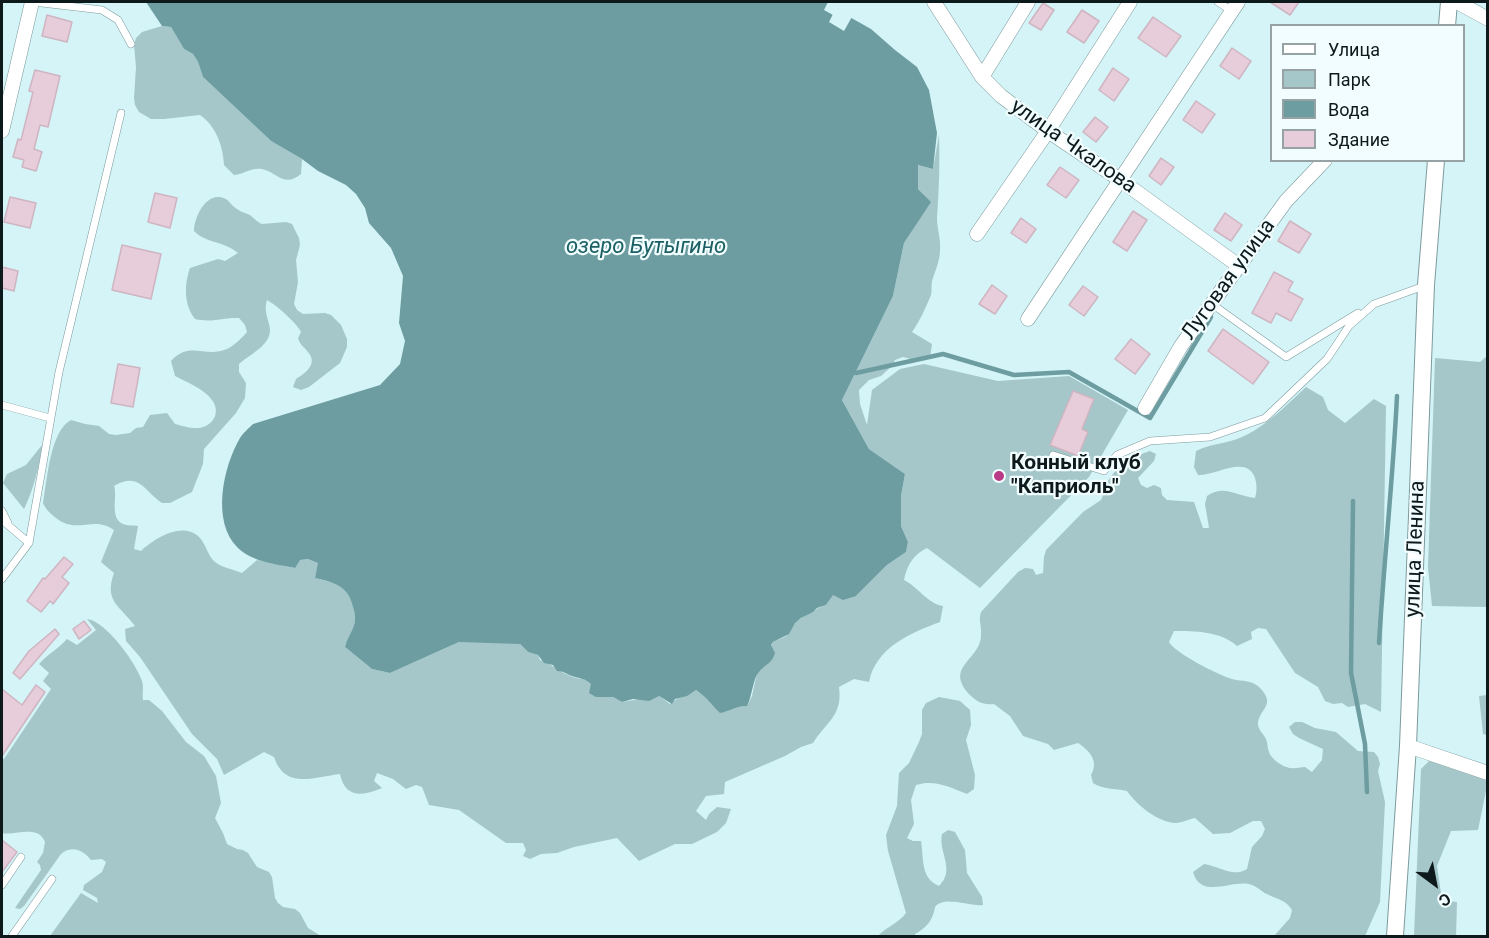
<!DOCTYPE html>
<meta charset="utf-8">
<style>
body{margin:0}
#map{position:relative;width:1489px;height:938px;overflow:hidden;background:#d4f4f7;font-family:Roboto,sans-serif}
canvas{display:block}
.frame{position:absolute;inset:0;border:3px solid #0d191a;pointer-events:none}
.legend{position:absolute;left:1270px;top:24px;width:195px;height:138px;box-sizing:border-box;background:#f1fdfe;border:2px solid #96a2a3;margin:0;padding:8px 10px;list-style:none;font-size:18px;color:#0d191a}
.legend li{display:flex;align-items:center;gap:12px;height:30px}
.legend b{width:30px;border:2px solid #96a2a3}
.north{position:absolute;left:1405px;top:854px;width:60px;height:60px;-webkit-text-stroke:4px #f1fdfe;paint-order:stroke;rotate:148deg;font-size:16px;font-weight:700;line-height:24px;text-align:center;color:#0d191a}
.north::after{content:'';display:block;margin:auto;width:21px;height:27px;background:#0d191a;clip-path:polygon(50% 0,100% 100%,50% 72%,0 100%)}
</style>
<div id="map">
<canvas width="1489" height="938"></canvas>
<div class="frame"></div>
<ul class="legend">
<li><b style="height:8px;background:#fff"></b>Улица</li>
<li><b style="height:16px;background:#a5c7c9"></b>Парк</li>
<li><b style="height:16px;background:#6d9da1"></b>Вода</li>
<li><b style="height:16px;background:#e7cdd9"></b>Здание</li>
</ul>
<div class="north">С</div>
</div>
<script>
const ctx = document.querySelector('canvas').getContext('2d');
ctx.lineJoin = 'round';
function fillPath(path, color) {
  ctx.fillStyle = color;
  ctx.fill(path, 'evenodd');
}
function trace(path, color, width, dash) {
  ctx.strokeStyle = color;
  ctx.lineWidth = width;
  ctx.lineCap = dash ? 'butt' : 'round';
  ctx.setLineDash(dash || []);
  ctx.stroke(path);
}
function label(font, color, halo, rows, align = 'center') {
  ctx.font = font + ' Roboto,sans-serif';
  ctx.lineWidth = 4.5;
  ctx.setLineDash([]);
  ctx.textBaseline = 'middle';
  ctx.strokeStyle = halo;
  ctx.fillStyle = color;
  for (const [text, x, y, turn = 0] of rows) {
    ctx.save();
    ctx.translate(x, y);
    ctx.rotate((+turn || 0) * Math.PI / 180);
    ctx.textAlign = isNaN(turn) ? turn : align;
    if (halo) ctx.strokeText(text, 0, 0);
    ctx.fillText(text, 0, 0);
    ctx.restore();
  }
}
const green = new Path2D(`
 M162,26L171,27L184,49L193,54L198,62L203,77L271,141L302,159L301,174C283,188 279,173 262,169C252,167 244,174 234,175L224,165C223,146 216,126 200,115L164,119H151L139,112L135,105L134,98L136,67L134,45L136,38L142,32Z
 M939,135C940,163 939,190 937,218C937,229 941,239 940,250C940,261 935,271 932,281C931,286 932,291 931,295C926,307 920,321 912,332L932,344L930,358L911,359L903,357L895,360L892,366L881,376L869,380L859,390L860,404L867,425L872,390L900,369L924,364L998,381L1069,376L1128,410L1089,477L980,588L927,548C913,555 907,565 904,580C918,587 928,604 943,606L940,622C911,633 876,647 869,682L854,679L839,687C843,716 826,722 813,743L801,747L785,756L725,782L724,794L706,796L696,811L706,820L709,814L717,807L731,809L726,823L717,832L692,844H675L639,861L617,838L574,847L557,853L541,854L530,859L523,856L526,850L523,843H506L459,810L429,805L422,787L416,785L406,789L393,779L377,773L374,781L382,788C364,796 345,799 340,774C314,777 285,790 274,757L264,752L224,775L217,759L192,734L140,657L126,641L125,629L135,626C119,605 104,601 114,573L101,562L114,530C93,515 78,535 56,518C50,513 46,510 43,503C47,481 50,431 71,420L85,424L99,426L109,434L116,435L130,433L136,428L143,427L150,415L167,413L175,424C182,426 196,430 203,427C215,423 220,411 212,400C203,388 188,383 175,376L171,361C189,341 204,357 224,350C232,348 242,338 247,332L245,325L239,318C223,317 214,323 195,319C184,305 184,285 190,268L218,259L225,261L238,253C222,240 207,244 194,231C194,217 207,189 226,199C230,202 233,207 237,209C241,212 246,213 250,215C255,219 257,222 262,224L286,222L292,224L299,238L300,245L296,260L298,282L294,304L297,310L303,314L325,313L331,315L341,325L347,339V347L340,363L309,387L301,390L293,387L296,379C306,373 319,363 307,351C303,346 300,345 298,338L301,332C298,324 275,304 267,300C264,309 267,316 269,324C275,344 251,353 239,364V372L246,383L245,398L236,413L204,449L203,464L192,492L170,503H162C145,492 139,471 114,486C118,496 109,518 123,524C127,526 133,525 138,526L134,549L141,551C154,539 183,520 200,538C206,545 208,556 215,562C222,568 233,569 242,573L257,560L294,568L299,560L308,559L319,563L315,578C333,582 349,586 354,607C355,612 356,620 354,625C351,634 347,638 345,647L372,669L390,673L459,642H510L520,644L528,652L538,655L540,660C552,664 561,673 573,677C582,680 583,677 591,684V688L604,697H613L622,702L659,696L670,704C677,697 687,696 696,690C705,696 712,705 720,712C730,711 737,706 747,706L752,696L757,673L773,642C777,640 783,638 786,636C790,633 791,628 794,624C798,619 821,606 826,605L833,594L856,596L887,565L906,552L908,542L901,526V496L905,474L869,449L842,400L893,296L904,243L930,202L918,189V165L933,169Z
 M1487,356V607L1432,606L1428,567L1435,358L1480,362Z
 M1306,387L1323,397L1328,410L1345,423L1374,399L1386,406L1381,712L1365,704L1348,707L1342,703L1333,704L1325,701L1318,687L1295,673L1266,629L1258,628L1251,632L1252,639L1237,646C1220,631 1195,631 1174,631L1169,642C1175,653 1218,675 1232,679C1243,682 1252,679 1261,689C1275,705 1261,708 1258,722C1257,729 1263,733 1266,739C1268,743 1267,748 1269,752C1271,759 1284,768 1291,768C1295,769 1300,767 1305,767L1312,772L1322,760L1323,749L1299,738L1293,734L1289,727L1295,722H1302L1315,728L1336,732L1358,751L1374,752L1378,757L1380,764L1378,771L1385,802L1380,902L1365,936H1274L1290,918L1292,910C1286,900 1279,900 1269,895C1263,893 1258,887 1252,885C1234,878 1201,901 1193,872L1204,864C1219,866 1233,878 1247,869L1252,847L1262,836L1265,829L1261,821H1253L1230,833L1213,834L1195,818C1189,819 1181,823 1176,823C1157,822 1137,805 1127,791C1114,788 1104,790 1093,783L1091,775C1099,761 1090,751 1078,743L1054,750L1048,744L1023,736L1010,716L994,704C982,705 977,702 969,694C944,666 981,660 981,635C982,626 978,621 981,612L1018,572L1025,568L1033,569L1036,575L1043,573L1044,557L1046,550L1083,512L1101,500L1104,493L1105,485L1118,467L1136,456L1150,451L1156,454L1154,461L1138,478L1141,485L1147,488L1154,485L1161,488L1162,495L1167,500L1194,502L1203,528H1209L1205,504L1207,496C1224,484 1236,496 1255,498C1257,491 1257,485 1255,478C1247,454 1215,476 1198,475L1194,467L1196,451C1211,443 1227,444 1242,437C1265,427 1288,404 1306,387Z
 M42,445C39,468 34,488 24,509L3,483L7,474L26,465Z
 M87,619C106,621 136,663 142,681C144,687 142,693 143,700H149L162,711L186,742L204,756L216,776L221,803L215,818L223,833L227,844L237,849L243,850L248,853L257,867L269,872L272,877L275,898L278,903L283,907L295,909L300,913L308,928L321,936H50L81,893L98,903L97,898L83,890L84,885L102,872L106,862L102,859L91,860C83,850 72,845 61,854L24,906L20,909L15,908L41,870L40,865L37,862L43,853L45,842C38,824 15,836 2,833V778L3,775L2,773V758L4,759L51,689L43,681L49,673L39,664C48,654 58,649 67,639L77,645L96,630Z
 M1487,695H1488L1487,735L1483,734L1479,696Z
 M939,697L960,701L970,710L971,725L966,740L975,775L974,789L967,794C950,787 934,779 916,785L911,800L914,824L907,838L913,841H921C924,858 920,878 939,886C956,869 938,853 942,834L948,830L955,832L965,850L967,873L982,897L983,905C970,907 944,895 935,907C935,908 933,916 932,917C929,925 922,930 915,934V936H878C886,927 899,923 906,913L888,851L886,835L897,806L899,773L909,763L919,742L922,734V710L926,703Z
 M1430,760L1487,777V786L1478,830L1451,831L1437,866L1442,900L1457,902L1456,936H1414L1421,769Z`);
const water = new Path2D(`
 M146,2H828L824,10L842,20L846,15L871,29L895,50L917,67L929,90L937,133L933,169L918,165V189L931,202L904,243L893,296L842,400L869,449L905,474L901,496V526L908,542L906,552L887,565L856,596L843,600L833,595L826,605L817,608L813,612L801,618L795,623L789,634L773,642L771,645L775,653C772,664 765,664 759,672C753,678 752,697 747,706C737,706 730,711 720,713C712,705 705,696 696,690L687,696L675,699L672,704L659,696L649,701L633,699L622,702L613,697H596L589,693L591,684C584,678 581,679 572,676C566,674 564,671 557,671L553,665L544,663L538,655L528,652L520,644L459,642L390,673L372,669L345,647C347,638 351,634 354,625C356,620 355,612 353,607C349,586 333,582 315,578L318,563L308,559L300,560L295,568C275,564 253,562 238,548C211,522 223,467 240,438C243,433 249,428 253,424L380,385L400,364L405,341L399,323L403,276L391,248L369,223L365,208L356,194L346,185L318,171L302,159L271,141L203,77L198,62L193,54L184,49L171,27L162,26Z`);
const pier = new Path2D(`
 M834,12L842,16L846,12L853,15L844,31L829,22Z`);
const stream = new Path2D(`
 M856,373L943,354L1014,375L1069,372L1150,418L1211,317
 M1353,501L1351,673L1365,744L1367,792
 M1379,643C1384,560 1393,478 1397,396`);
const building = new Path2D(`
 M1270,2H1299L1290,15Z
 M1043,3L1054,10L1041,30L1029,23Z
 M1082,10L1099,21L1084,43L1067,32Z
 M47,15L72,22L67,42L42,36Z
 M1153,17L1181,36L1166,57L1138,38Z
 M1232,48L1251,61L1239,79L1220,66Z
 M1113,68L1129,79L1114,101L1099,90Z
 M35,70L60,76L48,127L40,125L34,149L42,152L36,171L22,167L24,160L13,157L18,139L21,140L33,92L29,91Z
 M1196,101L1215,114L1202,133L1183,120Z
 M1095,117L1108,127L1096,142L1083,132Z
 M1161,158L1174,167L1161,185L1149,176Z
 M1060,167L1079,180L1066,198L1047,185Z
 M155,193L177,198L170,228L148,222Z
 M10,197L36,203L30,228L4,222Z
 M1133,211L1147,220L1127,251L1113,242Z
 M1225,213L1242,225L1231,241L1214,230Z
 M1021,218L1036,229L1026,243L1011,233Z
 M1290,221L1311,234L1299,253L1278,241Z
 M122,245L161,254L151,299L112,290Z
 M2,267L18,271L14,291L2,288Z
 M1274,272L1293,282L1288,291L1303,299L1291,321L1276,313L1271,323L1252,313Z
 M992,285L1007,296L995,314L979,304Z
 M1083,286L1098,297L1084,316L1069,305Z
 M1223,329L1269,362L1253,384L1208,351Z
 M1131,339L1150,354L1135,374L1115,359Z
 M118,364L140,368L133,407L111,403Z
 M1073,391L1094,399L1082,429L1088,432L1078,456L1050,445Z
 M64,557L73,564L62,577L69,583L53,604L50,601L41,612L27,601L43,578L45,579Z
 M84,621L91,630L79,639L73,629Z
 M55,629L59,634L20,679L13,673L29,651Z
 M36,685L45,692L2,756V689L22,705Z
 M2,840L17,852L2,872Z`);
const service = new Path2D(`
 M33,2L102,10L118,20L131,44
 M1218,2L1232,11
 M1212,304L1286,357L1358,313
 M2,405L50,418
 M1053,455L1104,471L1117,455L1150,441L1210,437L1265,418L1327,359L1349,326L1374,304L1424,286
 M2,511L8,523
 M2,520L29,543
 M2,579L29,543L59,372L121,113
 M2,885L21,857
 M12,936L52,879`);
const minor = new Path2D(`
 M934,2L982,77L1001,96L1048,131L1119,179L1239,266
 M1457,2L1488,19
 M982,77L1028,2
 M2,131L32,2
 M977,234L1048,131L1130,2
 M1028,319L1238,2
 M1145,408L1181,346L1286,201L1325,160
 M1408,746L1488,773`);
const tertiary = new Path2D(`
 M1447,26L1449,2
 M1395,936L1408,746L1426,285L1436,160`);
const markers = [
 [999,476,6,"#b93a87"]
];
const streetNames = [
 ["улица Чкалова",1073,147,35],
 ["Луговая улица",1229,280,-54],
 ["улица Ленина",1416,549,-88]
];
const poiNames = [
 ["Конный клуб",1011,464],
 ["\"Каприоль\"",1011,488]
];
const waterNames = [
 ["озеро Бутыгино",646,247]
];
fillPath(green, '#a5c7c9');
fillPath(water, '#6d9da1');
fillPath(pier, '#d4f4f7');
trace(stream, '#6d9da1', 4.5);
fillPath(building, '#e7cdd9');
trace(building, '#ceb5c1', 1.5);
trace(service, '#7d9a9d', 8);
trace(minor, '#7d9a9d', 15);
trace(tertiary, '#7d9a9d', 18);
trace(service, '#fff', 7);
trace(minor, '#fff', 14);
trace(tertiary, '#fff', 16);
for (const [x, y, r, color] of markers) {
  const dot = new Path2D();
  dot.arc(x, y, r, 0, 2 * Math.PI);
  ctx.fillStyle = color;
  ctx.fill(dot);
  trace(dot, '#f1fdfe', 2);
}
label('21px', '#0d191a', '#f1fdfe', streetNames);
label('bold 21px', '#0d191a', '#f1fdfe', poiNames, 'left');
label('italic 22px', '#1b5e63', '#f1fdfe', waterNames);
</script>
